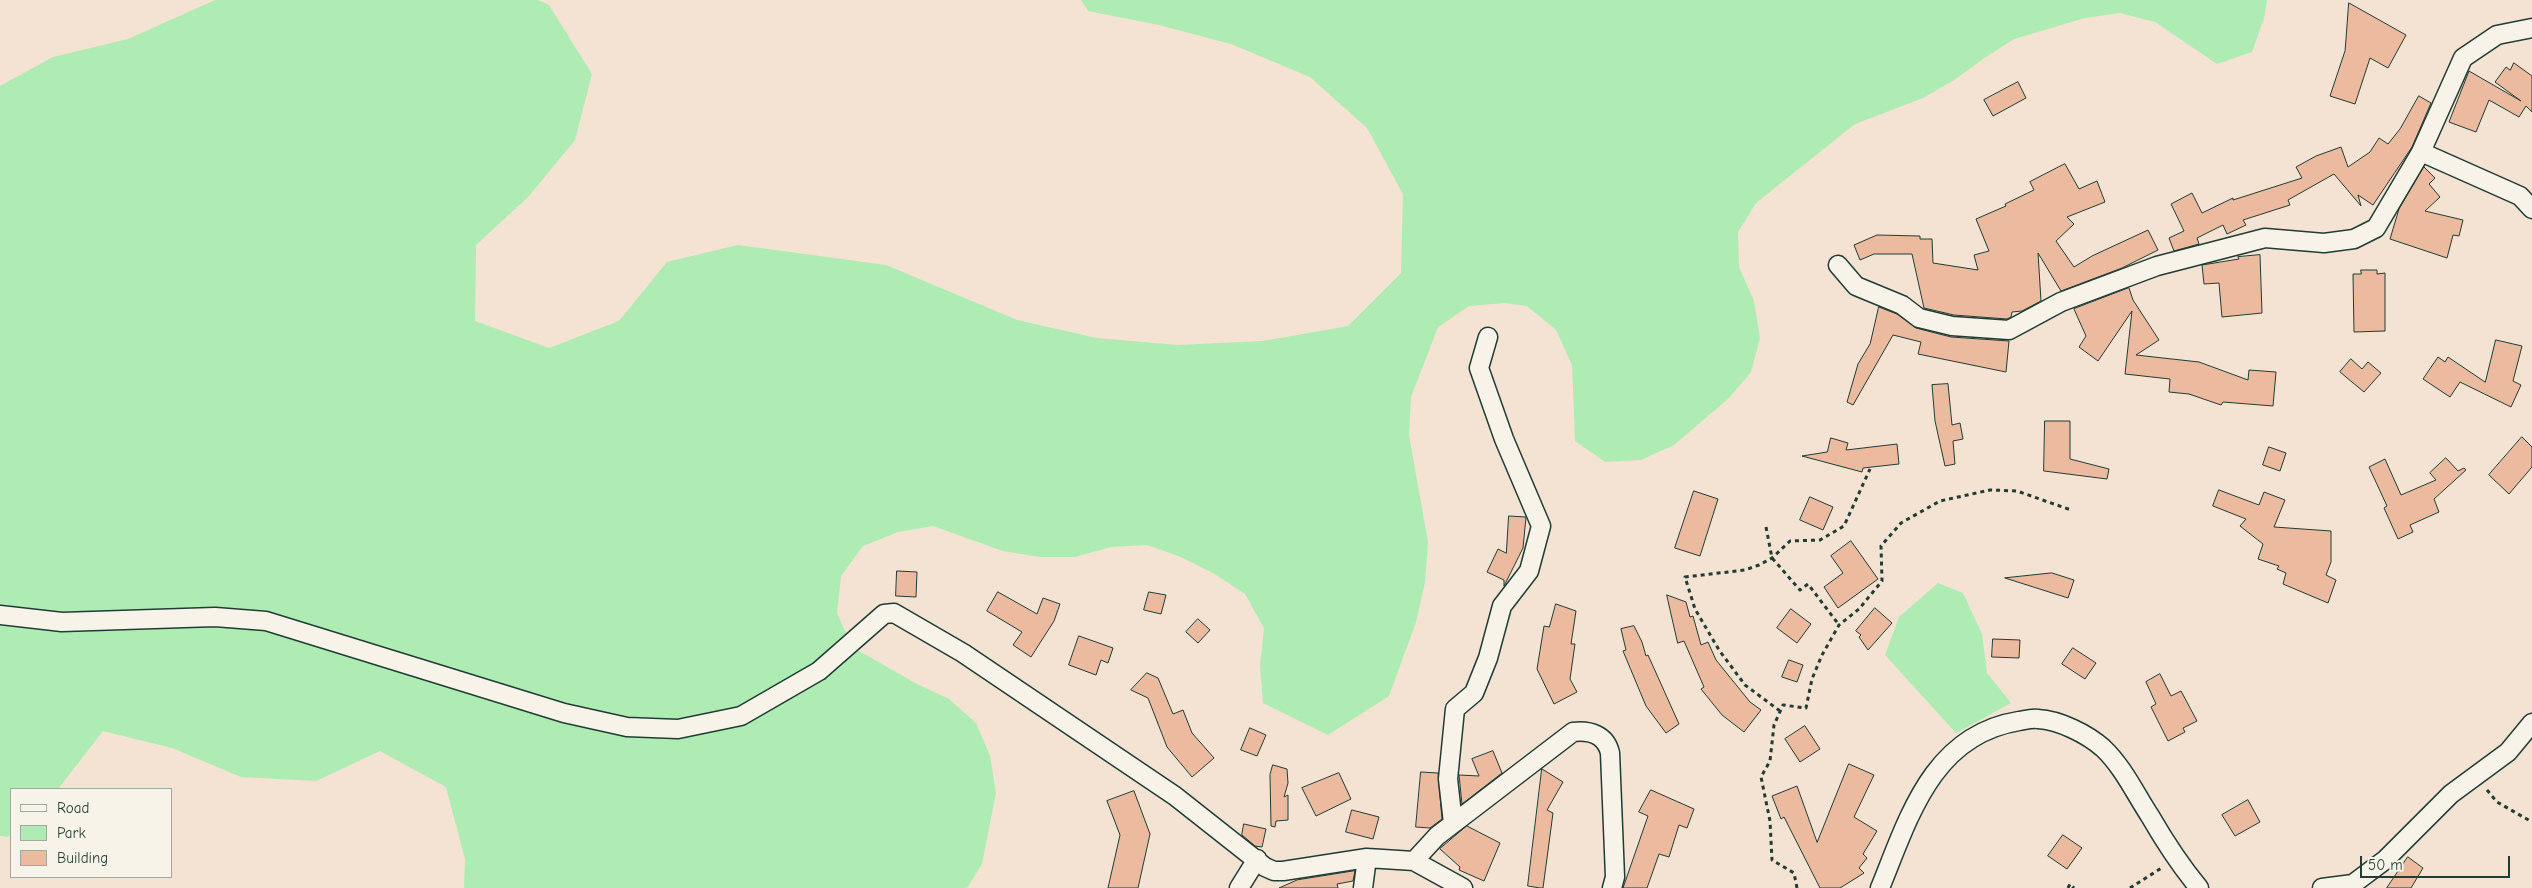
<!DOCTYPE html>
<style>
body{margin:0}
#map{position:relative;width:2532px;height:888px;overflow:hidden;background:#f4e2d2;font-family:"Comic Neue",sans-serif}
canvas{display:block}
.legend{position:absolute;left:10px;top:788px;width:162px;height:90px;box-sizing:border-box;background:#f7f3e8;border:1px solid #a1aaa0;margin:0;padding:6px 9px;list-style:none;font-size:15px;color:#1f3d34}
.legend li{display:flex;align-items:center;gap:10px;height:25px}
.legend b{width:25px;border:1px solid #a1aaa0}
.scale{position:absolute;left:2360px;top:856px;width:150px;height:22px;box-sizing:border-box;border:2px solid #1f3d34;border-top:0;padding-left:6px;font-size:15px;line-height:18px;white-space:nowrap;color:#1f3d34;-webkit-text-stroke:4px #f7f3e8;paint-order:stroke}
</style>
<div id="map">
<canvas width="2532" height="888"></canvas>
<ul class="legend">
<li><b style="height:6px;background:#f7f3e8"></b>Road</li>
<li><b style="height:14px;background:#aeecb3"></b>Park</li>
<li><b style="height:14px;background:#ecba9e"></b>Building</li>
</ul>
<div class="scale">50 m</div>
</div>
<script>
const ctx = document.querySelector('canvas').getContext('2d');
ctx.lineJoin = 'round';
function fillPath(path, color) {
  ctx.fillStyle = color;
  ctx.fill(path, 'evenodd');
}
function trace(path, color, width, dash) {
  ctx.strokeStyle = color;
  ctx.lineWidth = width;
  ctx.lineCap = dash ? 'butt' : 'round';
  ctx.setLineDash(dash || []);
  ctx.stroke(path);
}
const green = new Path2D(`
 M215,0H538L549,5L592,74L575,140L529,196L476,245L475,321L549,348L619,321L667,262L738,245L886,265L1017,320L1097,338L1178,345L1263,341L1348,326L1401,273L1403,194L1367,128L1310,77L1231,44L1159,25L1088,11L1081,0H2267L2264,18L2252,52L2217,64L2155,22L2120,13L2085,18L2014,39L1983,59L1954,80L1923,98L1855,124L1756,203L1738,232L1739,267L1754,301L1760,338L1751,372L1729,398L1674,445L1641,460L1605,462L1575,441L1572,365L1556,330L1527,306L1504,303L1469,306L1438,327L1411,397L1409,435L1428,542L1425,582L1416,622L1389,696L1328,735L1263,703L1260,666L1264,628L1245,594L1213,573L1181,557L1147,545L1111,547L1075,557H1039L1003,551L933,526L898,532L863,546L841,576L837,613L852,647L917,684L949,699L976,723L990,756L996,793L982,864L967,888H464L465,859L446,787L380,751L316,781L241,777L172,748L103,731L58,789H11V834L8,837L0,836V86L53,57L128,39Z
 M1938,583L1963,593L1982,634L1987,673L2011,703L1956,733L1885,655L1899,617Z`);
const building = new Path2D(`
 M2349,3L2406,35L2388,68L2370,58L2355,104L2330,96L2345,51Z
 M2514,63L2532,76V112L2526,106L2519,117L2489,100L2476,132L2449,122L2469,71L2521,101L2495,82L2506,67L2510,70Z
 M2018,82L2026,98L1993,116L1984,100Z
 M2419,96L2431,103L2412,147L2373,205L2358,195L2361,206L2334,174L2288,200L2290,205L2243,220L2246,225L2227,234L2223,225L2197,238L2199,244L2174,251L2169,238L2184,231L2171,204L2192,193L2202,213L2233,198V200L2302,178L2296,167L2316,156L2341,147L2348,167L2370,152L2379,138L2388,144L2400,129Z
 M2065,164L2079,189L2097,181L2105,202L2067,217L2074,224L2056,241L2074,267L2092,256L2148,230L2158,250L2122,268L2061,291L2038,253L2041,301L2022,311L2012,312L2011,317L2007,319L1954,315L1924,308L1912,254H1874L1860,260L1854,245L1877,235L1920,236V239H1932L1933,263L1978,270L1974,255L1989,251L1976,219L2006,206L2005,204L2034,190L2030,182Z
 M2424,167L2435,178L2429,184L2440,197L2425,211L2463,220L2459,236L2453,235L2447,258L2390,239L2399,209Z
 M2260,255L2262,313L2222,317L2219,283L2204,284L2202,265L2239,259L2238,257Z
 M2361,270H2377V274L2385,273V331L2354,332L2353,274H2361Z
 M2129,288L2133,300L2159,340L2136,355L2199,362L2248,380L2249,370L2276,372L2273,406L2223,402L2221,405L2189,394L2169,392L2170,379L2125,374L2132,311L2098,361L2079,347L2086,336L2074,309Z
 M1879,307L1897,314L1916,328L1951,337L2009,341L2006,372L1918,354L1921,342L1893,335L1853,405L1847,402L1858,364L1870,344Z
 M2496,340L2522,346L2513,381L2521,385L2511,407L2460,382L2450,397L2423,379L2438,357L2445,362L2448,357L2485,382Z
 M2351,359L2362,369L2368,362L2381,373L2364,392L2340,372Z
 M1948,384L1952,425L1960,423L1963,439L1953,441L1955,464L1945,466L1935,421L1932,385Z
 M2045,421H2070V459L2109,469L2107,479L2044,471Z
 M2522,437L2532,447V467L2509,494L2489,475Z
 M1831,438L1848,443L1846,450L1897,444L1899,464L1863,468L1862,472L1802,456L1827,452Z
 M2269,447L2286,453L2280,471L2263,465Z
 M2446,458L2458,471L2464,468L2466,470L2434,499L2439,512L2410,525L2413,532L2398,539L2384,508L2387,506L2369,467L2385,459L2401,495L2436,480L2430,473Z
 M2219,490L2259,505L2264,492L2285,500L2274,527L2331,531V562L2326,575L2336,580L2328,603L2283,584L2286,573L2277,569L2279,566L2258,559L2263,544L2240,526L2246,519L2213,506Z
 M1694,491L1718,499L1700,556L1675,548Z
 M1810,497L1833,507L1823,530L1800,520Z
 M1509,516L1526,517L1523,548L1504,586V580L1487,572L1498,549L1506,553Z
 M1851,541L1878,579L1838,608L1824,587L1843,573L1831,556Z
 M897,571L917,572L916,597L896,596Z
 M2052,573L2074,580L2068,598L2005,578Z
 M998,592L1037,614L1043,598L1060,604L1054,621L1031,657L1013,645L1022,632L987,611Z
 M1149,592L1166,595L1161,614L1144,610Z
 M1667,595L1686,602L1690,617L1693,616L1701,645L1708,642L1716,660L1750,702L1761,710L1744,732L1722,715L1701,689L1704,687L1684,641L1678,643Z
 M1556,604L1576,611L1571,644H1575L1570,679L1577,692L1554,704L1537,669L1544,626L1549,627Z
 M1875,608L1892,623L1868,650L1859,637L1861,635L1856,631Z
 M1791,609L1811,624L1797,643L1777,628Z
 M1198,619L1210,630L1198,643L1186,632Z
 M1634,626L1642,642L1646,656L1648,655L1679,724L1666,733L1646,706L1623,651L1626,650L1621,629Z
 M1079,636L1113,648L1108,663L1101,660L1096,675L1069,665Z
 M1993,639L2020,640L2019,658L1992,657Z
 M2073,648L2096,663L2085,679L2062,664Z
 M1789,660L1803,665L1797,682L1782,677Z
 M1147,673L1158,678L1173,714L1183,710L1192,733L1214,758L1192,777L1167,747L1148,698L1131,690Z
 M2160,674L2171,696L2181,691L2197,721L2183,728L2185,732L2168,741L2151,707L2156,704L2146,682Z
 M1805,726L1820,749L1800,762L1785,739Z
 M1250,728L1266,735L1257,756L1241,750Z
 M1493,751L1502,773L1462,804L1459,775L1479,776L1472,759Z
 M1849,764L1874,775L1854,817L1877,831L1863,854L1867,858L1859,868L1864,873L1840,888H1820L1784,817L1781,819L1772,796L1797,786L1817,842Z
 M1273,765L1287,769L1288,783L1284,797L1288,795V820L1276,821L1275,827L1271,826L1270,775Z
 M1542,769L1563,782L1547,810L1553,813L1543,888H1540L1528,886Z
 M1421,772L1438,773L1442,819L1430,828L1416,827Z
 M1339,773L1351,799L1316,816L1302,788Z
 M1651,790L1694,809L1687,828L1679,825L1669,857L1659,854L1647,888H1623L1648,816L1639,812Z
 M1134,791L1150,834L1138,888H1108L1120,835L1107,801Z
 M2248,800L2260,822L2235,836L2222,815Z
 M1352,810L1379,817L1373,839L1346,832Z
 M1244,824L1266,829L1262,847L1255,846L1242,835Z
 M1467,826L1500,843L1484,881L1459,870L1460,867L1440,849Z
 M2063,835L2082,848L2067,869L2048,856Z
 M2408,857L2423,868L2411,888H2387Z
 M1355,871L1353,881L1337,884L1338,888H1279L1297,880Z`);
const path = new Path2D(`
 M1766,527L1772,558L1800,590L1808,584L1839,625
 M1780,711L1745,685L1719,650L1695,609L1685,577L1745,570L1759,565L1772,558L1790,541L1820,540L1844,526L1870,469
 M2487,790L2497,802L2532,822
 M1797,888L1794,873L1772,860L1770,821L1761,777L1770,761L1774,725L1783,705L1806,708L1812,679L1822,655L1839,625L1859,609L1882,581L1881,546L1901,523L1940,501L1990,490L2017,491L2071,510
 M2068,888L2070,884L2074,888
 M2130,888L2163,867`);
const street = new Path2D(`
 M2421,152L2520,196L2532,209
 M1838,265L1856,286L1902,305L1919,318L1952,326L2009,330L2061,302L2157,266L2265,238L2324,243L2354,239L2376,228L2421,152L2463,58L2497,35L2532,28
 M0,615L62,622L215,617L266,621L564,713L627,727L678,729L741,716L819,671L884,614L894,613L963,653L1175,796L1265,867L1274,871H1283L1367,858L1414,861L1463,888
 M1453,823L1448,779L1455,709L1474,693L1488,658L1502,606L1529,571L1541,526L1504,439L1479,368L1488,337
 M1414,861L1437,836L1573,732C1590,730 1606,735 1610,753L1615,877L1612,888
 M1239,888L1257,859
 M1363,888L1367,858
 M1880,888C1909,817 1932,735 2019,721C2025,720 2032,718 2038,719C2059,720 2087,734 2103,748C2123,767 2135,793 2150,816C2165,842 2180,865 2199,888
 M2322,888L2353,884L2385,860L2451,794L2508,752L2532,723`);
fillPath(green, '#aeecb3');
fillPath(building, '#ecba9e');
trace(building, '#1f3d34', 1);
trace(street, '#1f3d34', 21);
trace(path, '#1f3d34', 3, [4, 4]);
trace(street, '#f7f3e8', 18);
</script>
